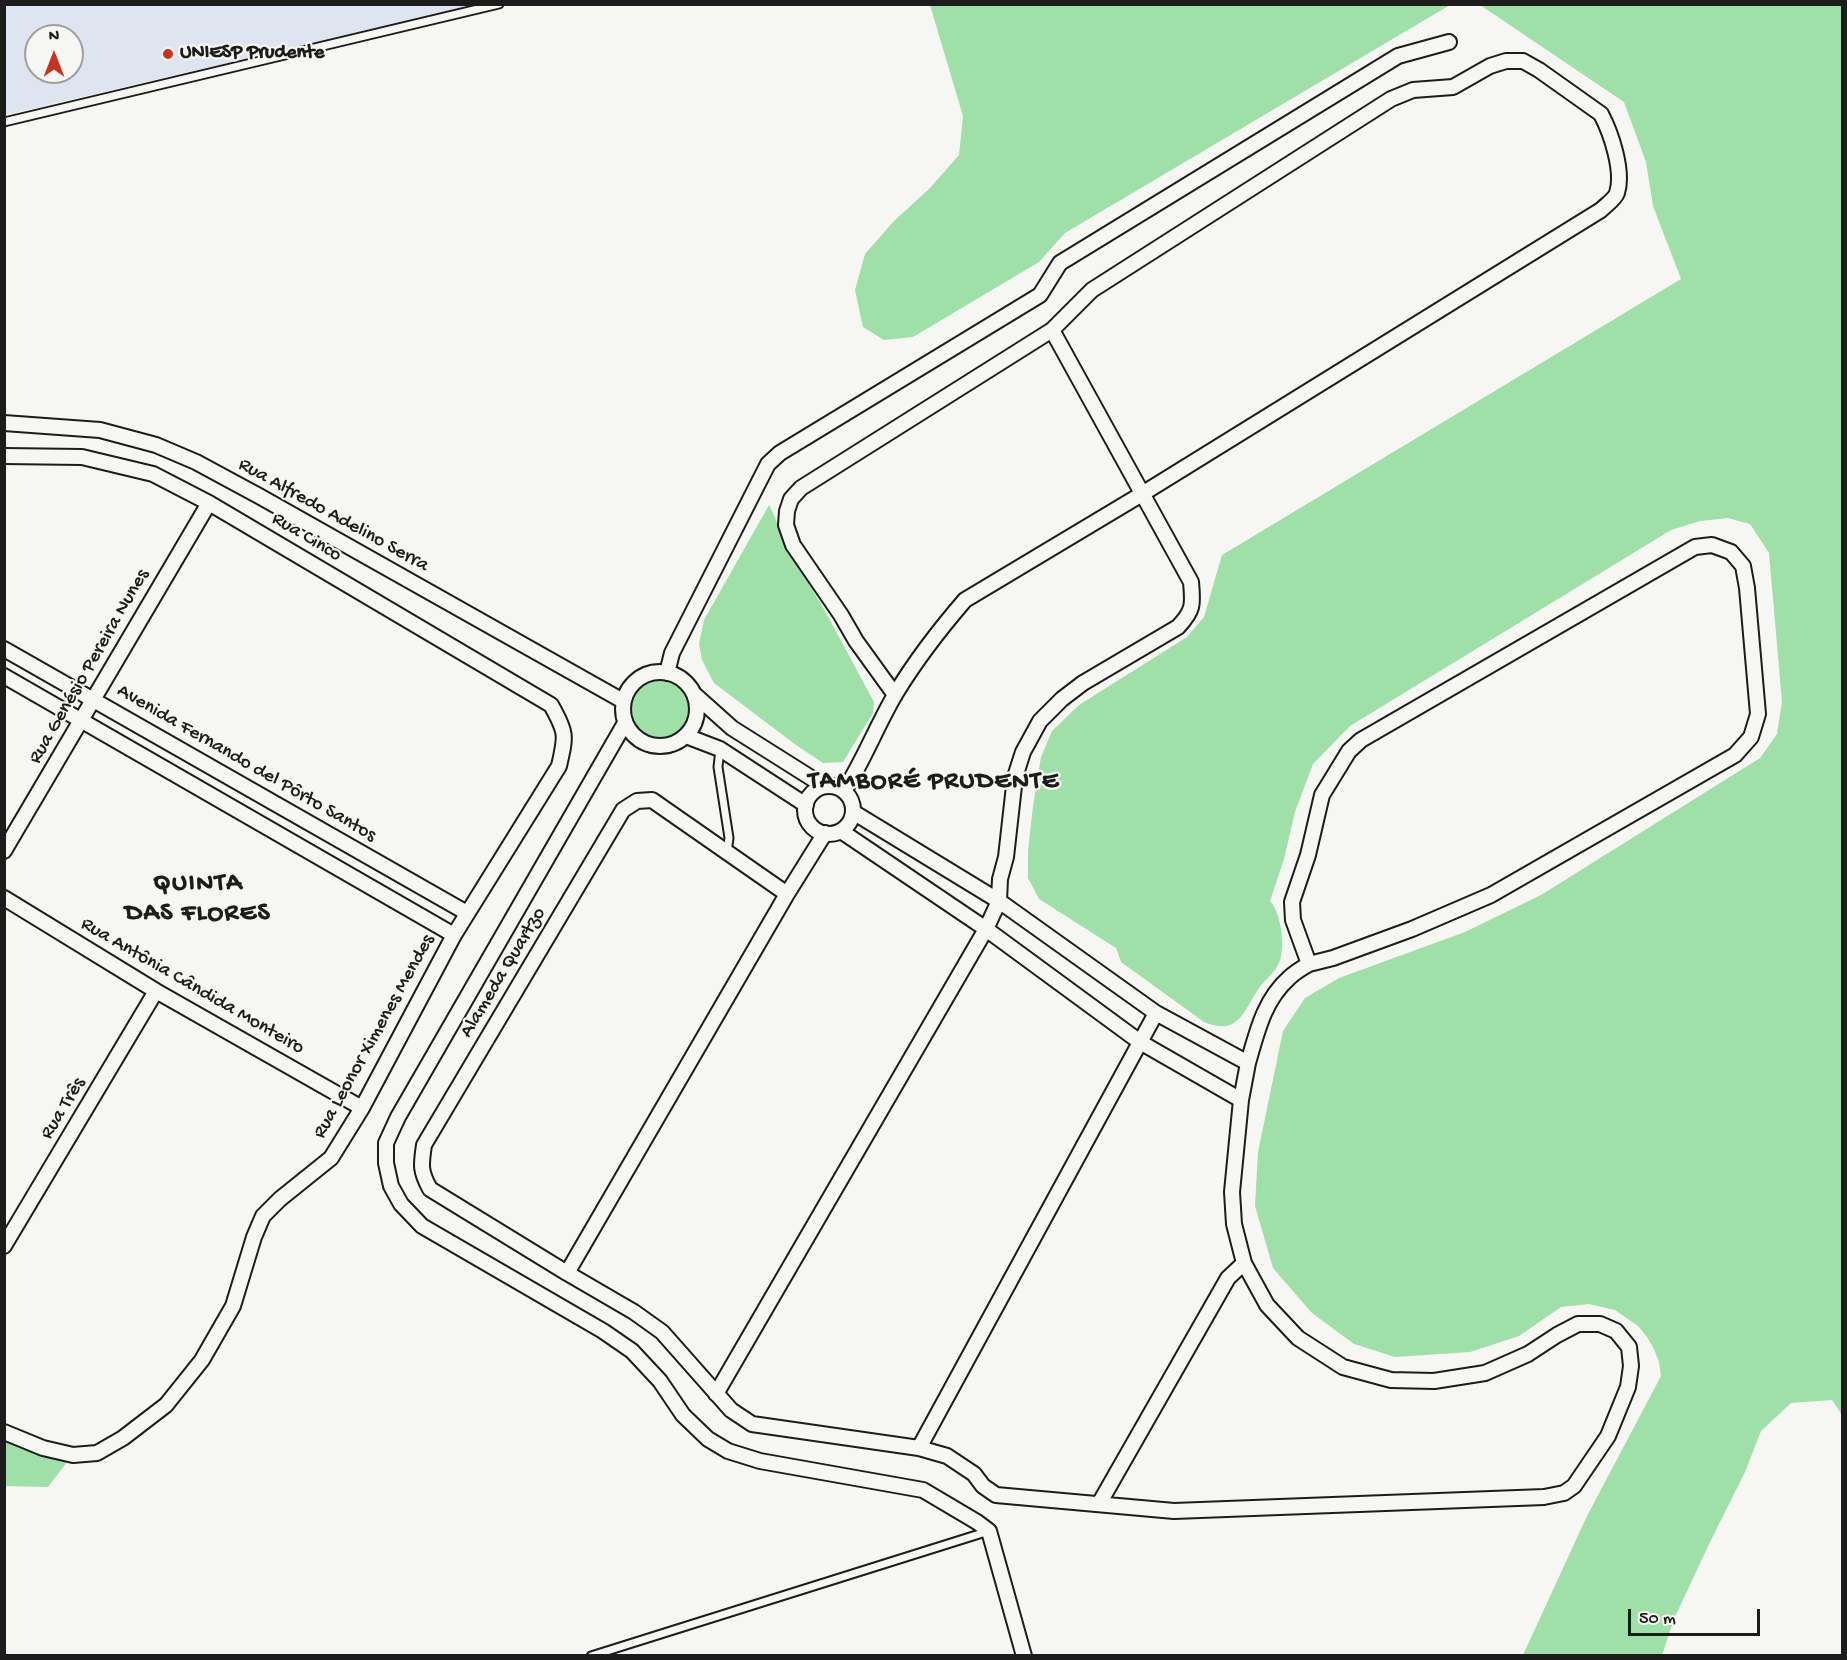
<!DOCTYPE html>
<meta charset="utf-8">
<style>
body{margin:0}
#map{position:relative;width:1847px;height:1660px;overflow:hidden;background:#f6f6f2;font-family:"Gochi Hand",sans-serif}
canvas{display:block}
.frame{position:absolute;inset:0;border:6px solid #1c1c1c;pointer-events:none}
.north{position:absolute;left:24px;top:24px;width:60px;height:60px;box-sizing:border-box;background:#f6f6f2;border:2px solid #9f9f9c;border-radius:50%;rotate:0deg;font-size:16px;font-weight:700;line-height:24px;text-align:center;color:#1c1c1c}
.north::after{content:'';display:block;margin:auto;width:21px;height:27px;background:#c8321e;clip-path:polygon(50% 0,100% 100%,50% 72%,0 100%)}
.scale{position:absolute;left:1628px;top:1609px;width:132px;height:27px;box-sizing:border-box;border:3px solid #1c1c1c;border-top:0;padding-left:8px;font-size:18px;line-height:21px;white-space:nowrap;color:#1c1c1c;-webkit-text-stroke:4px #f6f6f2;paint-order:stroke}
</style>
<div id="map">
<canvas width="1847" height="1660"></canvas>
<div class="frame"></div>
<div class="north">N</div>
<div class="scale">50 m</div>
</div>
<script>
const ctx = document.querySelector('canvas').getContext('2d');
ctx.lineJoin = 'round';
function fillPath(path, color) {
  ctx.fillStyle = color;
  ctx.fill(path, 'evenodd');
}
function trace(path, color, width, dash) {
  ctx.strokeStyle = color;
  ctx.lineWidth = width;
  ctx.lineCap = dash ? 'butt' : 'round';
  ctx.setLineDash(dash || []);
  ctx.stroke(path);
}
function label(font, color, halo, rows, align = 'center') {
  ctx.font = font + ' "Gochi Hand",sans-serif';
  ctx.lineWidth = 4.5;
  ctx.setLineDash([]);
  ctx.textBaseline = 'middle';
  ctx.strokeStyle = halo;
  ctx.fillStyle = color;
  for (const [text, x, y, turn = 0] of rows) {
    ctx.save();
    ctx.translate(x, y);
    ctx.rotate((+turn || 0) * Math.PI / 180);
    ctx.textAlign = isNaN(turn) ? turn : align;
    if (halo) ctx.strokeText(text, 0, 0);
    ctx.fillText(text, 0, 0);
    ctx.restore();
  }
}
const built = new Path2D(`
 M5,4H474V5L5,115ZM36,36H72V72H36Z`);
const green = new Path2D(`
 M930,5V4L1450,5L1065,233L1039,262L913,337L884,340L863,327L855,290L865,254L894,221L930,188L959,155L963,116Z
 M1480,5H1842V1415L1832,1400L1791,1403L1761,1431L1745,1472L1710,1542L1674,1619L1662,1655H1523L1587,1516L1661,1376L1659,1362L1654,1349L1647,1337L1638,1326L1615,1310L1589,1304L1561,1307L1519,1336L1470,1352L1395,1357L1354,1344L1312,1313L1273,1268L1255,1206L1258,1152L1283,1031L1305,998L1339,978L1465,932L1541,895L1760,758L1777,734L1782,702L1769,553L1750,524L1728,518L1700,521L1671,530L1350,726L1313,764L1295,812L1284,859L1270,901C1281,912 1286,948 1279,963C1275,972 1265,980 1259,988C1244,1010 1239,1037 1204,1022L1121,962L1116,948L1039,899L1028,878V851L1033,806L1041,757L1052,731L1079,705L1187,637L1204,617L1222,555L1681,279L1653,206L1646,162L1624,102Z
 M769,505L775,517L782,538L825,611L874,702L873,713L843,762L823,763L796,745L714,683L702,660L699,644L704,620Z
 M631 709a29 29 0 1 1 58 0a29 29 0 1 1-58 0Z
 M5,1437L67,1462L48,1487L5,1486Z`);
const lane = new Path2D(`
 M4,122L499,4
 M720,749L718,767L729,838L727,852
 M591,1656L989,1531`);
const street = new Path2D(`
 M4,423L100,430L156,445L196,462L259,496L623,701
 M4,456L82,457L153,474L209,503L551,705C567,733 566,736 559,766L454,935L362,1108L331,1158L280,1199L263,1216L254,1237L233,1306L202,1360L166,1405L123,1438L97,1453L73,1455L43,1448L4,1432
 M4,649L467,913
 M623 709a37 37 0 1 1 74 0a37 37 0 1 1-74 0Z
 M667,673L672,653L768,464L780,453L1040,295L1060,263L1398,56L1449,42
 M4,676L454,935
 M694,694L732,728L824,786
 M625,723L398,1117L386,1143V1163L391,1186L401,1204L422,1226L603,1331L632,1351L660,1381L683,1415L708,1439L728,1451L760,1461L923,1490L977,1522L989,1531L1024,1656
 M686,736L720,749L806,805
 M805 810a24 24 0 1 1 48 0a24 24 0 1 1-48 0Z
 M844,791C864,760 877,725 896,693C916,660 940,629 965,600L1142,494L1601,210C1606,205 1615,199 1617,193C1624,171 1611,133 1601,114L1539,70L1523,61H1506L1490,66L1453,87L1413,90L1391,99L1092,290L1052,330L801,488L791,499L787,511L786,525L793,545L841,615L856,641L895,695
 M841,831L986,929L1140,1042L1241,1100L1248,1063L1156,1013L999,901L853,812
 M4,851L209,503
 M787,894L652,800L637,801L623,810L424,1145C421,1165 420,1171 430,1189L567,1273L634,1312L662,1332L731,1410L752,1424L919,1448L947,1456L974,1474L983,1486L996,1495L1174,1511L1544,1497L1564,1493L1574,1486L1608,1436L1628,1387L1631,1366L1629,1347L1616,1331L1600,1324H1578L1557,1335L1528,1354L1485,1373L1434,1381L1391,1380L1343,1367L1298,1338L1267,1305L1244,1263L1234,1224L1232,1192L1241,1100
 M4,898L156,991L362,1108
 M1248,1063C1257,1032 1264,1000 1289,978C1295,972 1302,968 1309,964L1293,920L1292,902L1308,855L1322,795L1349,751L1361,740L1695,547L1712,545L1731,552L1743,566L1747,588L1758,714L1751,737L1735,755L1491,895L1412,929L1333,958L1309,964
 M4,1246L156,991
 M567,1273L787,894L825,833
 M716,1394L986,929L999,901L1000,879L1006,857L1015,777L1023,752L1040,721L1062,699L1083,683L1178,627C1194,610 1193,604 1191,582L1052,330
 M919,1448L1156,1013
 M1099,1504L1228,1278L1244,1263`);
const markers = [
 [168,54,6,"#c8321e"]
];
const poiNames = [
 ["UNIESP Prudente",180,54]
];
const streetNames = [
 ["Rua Alfredo Adelino Serra",333,516,29],
 ["Rua Cinco",306,538,31],
 ["Rua Genésio Pereira Nunes",90,667,-60],
 ["Avenida Fernando del Pôrto Santos",246,764,30],
 ["Alameda Quartzo",504,973,-59],
 ["Rua Antônia Cândida Monteiro",192,987,30],
 ["Rua Leonor Ximenes Mendes",375,1037,-61],
 ["Rua Três",64,1109,-59]
];
const districtNames = [
 ["TAMBORÉ PRUDENTE",934,783],
 ["QUINTA",198,885],
 ["DAS FLORES",198,915]
];
fillPath(built, '#dfe5f0');
fillPath(green, '#9fe0a9');
trace(lane, '#1c1c1c', 11);
trace(street, '#1c1c1c', 18);
trace(lane, '#f6f6f2', 7);
trace(street, '#f6f6f2', 14);
for (const [x, y, r, color] of markers) {
  const dot = new Path2D();
  dot.arc(x, y, r, 0, 2 * Math.PI);
  ctx.fillStyle = color;
  ctx.fill(dot);
  trace(dot, '#f6f6f2', 2);
}
label('bold 20px', '#1c1c1c', '#f6f6f2', poiNames, 'left');
label('20px', '#1c1c1c', '#f6f6f2', streetNames);
ctx.letterSpacing = '1.5px';
label('bold 26px', '#1c1c1c', '#f6f6f2', districtNames);
ctx.letterSpacing = '0px';
</script>
